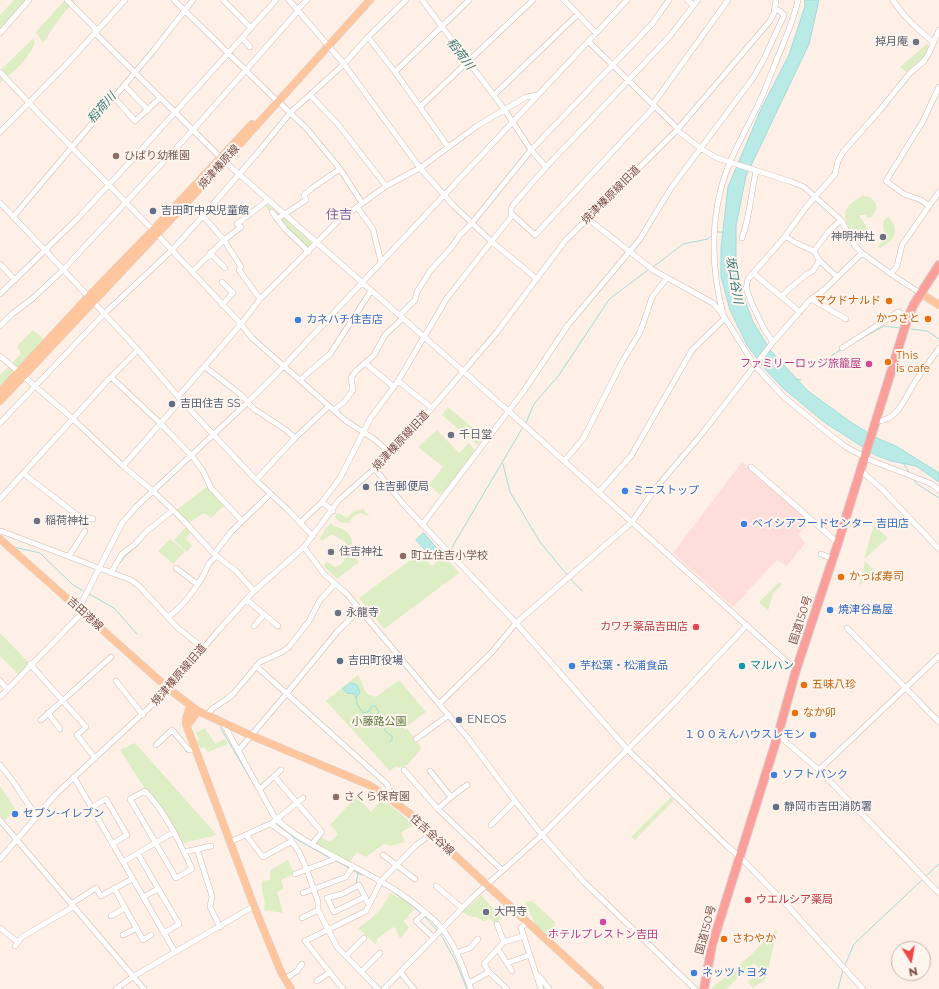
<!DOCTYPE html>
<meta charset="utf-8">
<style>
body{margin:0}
#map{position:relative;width:939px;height:989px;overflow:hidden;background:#fef0e7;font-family:Montserrat,sans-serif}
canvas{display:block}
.north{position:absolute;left:891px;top:941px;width:40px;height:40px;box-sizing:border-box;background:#fff5ef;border:1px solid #cab3ad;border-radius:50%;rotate:169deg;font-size:11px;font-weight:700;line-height:16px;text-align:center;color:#7a5049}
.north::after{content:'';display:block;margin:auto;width:14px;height:18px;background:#f04644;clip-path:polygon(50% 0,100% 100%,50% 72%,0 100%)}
</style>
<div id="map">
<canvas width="939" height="989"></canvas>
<div class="north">N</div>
</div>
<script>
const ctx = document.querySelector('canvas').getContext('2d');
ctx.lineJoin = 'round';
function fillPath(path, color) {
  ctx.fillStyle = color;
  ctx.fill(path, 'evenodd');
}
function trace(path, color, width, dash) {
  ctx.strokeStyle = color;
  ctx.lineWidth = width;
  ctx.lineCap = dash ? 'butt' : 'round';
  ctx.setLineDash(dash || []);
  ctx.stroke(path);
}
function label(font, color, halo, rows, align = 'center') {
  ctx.font = font + ' Montserrat,"Noto Sans JP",sans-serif';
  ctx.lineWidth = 4;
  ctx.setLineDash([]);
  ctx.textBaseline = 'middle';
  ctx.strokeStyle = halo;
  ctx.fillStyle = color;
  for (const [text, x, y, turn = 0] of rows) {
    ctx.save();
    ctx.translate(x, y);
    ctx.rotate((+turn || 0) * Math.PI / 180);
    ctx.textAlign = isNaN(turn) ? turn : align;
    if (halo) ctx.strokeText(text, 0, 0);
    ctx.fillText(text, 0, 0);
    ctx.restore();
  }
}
const commercial = new Path2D(`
 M742,462L809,521L798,535L805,543L787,566L777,560L733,607L673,553Z`);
const green = new Path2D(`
 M14,0H29L0,32V15Z
 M65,0H76L61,16L43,43L36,32Z
 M33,39L35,42C29,60 14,71 0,83V70Z
 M927,44L929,47L923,59L908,73L900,67Z
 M863,196L870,197L875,202L877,207C875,212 873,218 867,218L866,215H859L868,229L862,235L852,232C839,214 845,205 863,196Z
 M267,204L282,216L311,242L312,245L308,251L282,226L265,206Z
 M889,216C894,224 899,232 891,240C887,243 885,246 880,248L878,247C880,243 884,239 884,234C884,229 882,225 884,220Z
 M33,330L45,340L18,368L12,363L21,354L17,346Z
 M8,367L14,372L0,387V375Z
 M448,407L485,438L477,445L442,415Z
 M437,430L459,453L469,443L475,450L455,479L440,495L429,485L443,467L418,447Z
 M208,486L224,506L211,518L204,513L188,523L175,511Z
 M363,509L370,517L360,513L353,517L349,523L340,522L335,517L336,514L339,513L346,518L355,511Z
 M332,523L333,526C348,530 356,536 350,552L359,562L337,579L323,566L326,562L330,563L334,567L340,565L345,560L344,553L346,543L332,534L322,541L320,538L326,528Z
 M874,525L888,538L864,559Z
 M186,527L191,532L186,538L192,546L187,552L174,540Z
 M170,539L185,551L173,564L158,551Z
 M420,553L432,566L444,556L459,573L384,629L359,598Z
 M865,561L874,570L859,586Z
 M779,582L782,584L773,593L768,611L759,602Z
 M0,633L29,663L19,675L0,656Z
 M358,675L367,694L376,697L399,680L426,712L404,728L405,730L407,728L420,746L421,749C413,758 407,770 395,767L390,771L326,701Z
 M205,728L215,744L225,739L228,744L208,752L204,747L200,748L196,741L199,740L196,733Z
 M135,743L217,835L184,843L159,803L147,792L120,750Z
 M0,786L16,810L5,820L0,815Z
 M357,796L371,812L382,799L415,825L401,832L405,842L390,846L384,844L366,857L357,852L349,863L316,843L320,837L330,842L338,834L330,825Z
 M671,797L674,800L635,840L631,837Z
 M288,860L294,874L281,880L284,889L277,892L283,913L264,910C267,900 260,891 262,881L270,880V870Z
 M390,893L404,900L414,909L404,921L409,928L400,939L395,928L393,927L377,939L376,945L358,928C373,918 382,910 390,893Z
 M481,895L502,918L494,923L489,918L484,922L477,917H471L462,912Z
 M532,901L555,922V925L546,933L536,926L525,902Z
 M775,930L777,931L766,979L753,988L748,982L760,970L754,963L726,989H711L751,955Z`);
const water = new Path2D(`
 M805,0H819L809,44L746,176L736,226V267L740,287L753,322L771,351L808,391L852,423L879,439L896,446L939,473V482L916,466L891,461L875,455L824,422L783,388L764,368L747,345L730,310L721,277V248L728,187L762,107L789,55L805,6Z
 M424,533L441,553L433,559L416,540Z
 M351,683L357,685L360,692L356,698L355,694L347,693L343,689Z`);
const stream = new Path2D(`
 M161,37L166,30
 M73,142L78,136
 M717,232H723
 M653,267L683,244L708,239L711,236
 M911,329L927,331L939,339
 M857,341L884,326L900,328
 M828,358L840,350
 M796,379L801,380
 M526,423L534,404L559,375L608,301L612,297L648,270
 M903,463L909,472
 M503,464L510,492L540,542L568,576
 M914,480L917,484L939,498
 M14,547L40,553L72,584L83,591
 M451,549L523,427
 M120,563C126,553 136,549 142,540
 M570,578L582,591
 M89,594L114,608L137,634
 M356,698L357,704L363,713L370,711L369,709L371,708V706H375L379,712V718L385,725V731L392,736V740L390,742
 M220,727L257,790
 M276,822L296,839L330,858
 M336,861L349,868
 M354,871L362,875
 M926,876L939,864
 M356,884L358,873
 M393,892L405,900L422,914
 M424,916L437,930
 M441,935L456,962L467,989
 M845,965L854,944L922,880
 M838,989L843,970`);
const minor = new Path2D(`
 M67,0L95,28V33L224,161L522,423L796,670
 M174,0L275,99
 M223,0L251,28
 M289,0L344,64L420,168L454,206L472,223L492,242L537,279
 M422,0L504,109L531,150L546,167
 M564,0L596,33
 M687,0L693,5
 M893,0C903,17 918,29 933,42
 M297,10L307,0
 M0,33L29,0
 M368,37L395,72L469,0
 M242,38L250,47
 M589,42L678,129
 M0,72L45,120L153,230L241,324L252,338L346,421L374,439L391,454
 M395,72L420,107
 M124,85L148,110
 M310,95L337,123L386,186
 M494,95L578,14
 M114,97L135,121L160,98
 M279,102L308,130L340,169L362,203
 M653,104L728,0
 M677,130L700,148L717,158L792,182L804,187L841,220L855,246L862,253L891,274L920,293
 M0,132L64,67L125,0
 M448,147L420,107L533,0
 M0,203L45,250L138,350L181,400L256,480L287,509L313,536
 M929,206L921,200L904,194L886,181L923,121L939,87
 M357,207L373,229L381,262
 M272,212L285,229L309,252
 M511,213L535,235L655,106
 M203,216L224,240L241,267L239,270L260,299
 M13,217L154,50L193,0
 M587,218L653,270L713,303L725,318L755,366L784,397L824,430L846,447L870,460L932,484L939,490
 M277,219L306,200L304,195L312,188L340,169
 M785,236L796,243L814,251L819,260L837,277
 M742,238C750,216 751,193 756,171
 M814,251L829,231L841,220
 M210,253L225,268
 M0,264L15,280
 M192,272L224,240L241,227L237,224L268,200
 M753,273L800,312
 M891,274L897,266L902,245L939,192
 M222,282L233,293L222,305
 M0,294L77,219L142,149L276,0
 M782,296L789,289L807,274L813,271L819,261
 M811,299L846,319
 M723,314C710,265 710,209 730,162C738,143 749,124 758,105C766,88 772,71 779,54C786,37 794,19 798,0
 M400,315L415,300L417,292L430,271L451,248L460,235L472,223L531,150L652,24L669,0
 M0,326L12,314L32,299L63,270L193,130L298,11
 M773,342L764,329L752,304L746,288L748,279L783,239L807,206L835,174L838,161L843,152L880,110L910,73L924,61L929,53L939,30
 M842,348L898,312L908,317
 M0,356L72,418L123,466L153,491L183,520L214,554L236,571L254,591
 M365,363L394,387
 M205,367L240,394L254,409L286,430L295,438
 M111,377L161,424L192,456L203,471L211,488L242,521
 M300,380L330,354L371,291
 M398,381L432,408
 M178,397L241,324L260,299L338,221L386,186L420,168L477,126L526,97L538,95
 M334,410L344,402L353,390L351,378L356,371L374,355L385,335L403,318
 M876,421C899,422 906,394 917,379C924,368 932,359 939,348
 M0,423L104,314L172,250L203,216L260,150L290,113L344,64L368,37L406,0
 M564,461L583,439L622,362L639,334L643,324L652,297L666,279
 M123,466L181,400
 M751,467L838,543
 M375,469L404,505L516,623L627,749L727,846L739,856L785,903L863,989
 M861,471L881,488L939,549
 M24,474L77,515L93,519
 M256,480L295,438L329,406
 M599,492L631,456L692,350L725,318
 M0,499L108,380L138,350
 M322,502L333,511
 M300,523L322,502L340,478L370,419L398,381L447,298L511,217V209L513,205L546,167L588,123L670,36L698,0
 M422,525L523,392L568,325L640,239L671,188L753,78L763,61L784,15L780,11L775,9
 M0,532L1,531L131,580L139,586L178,628L203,648
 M304,547L324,574L346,593L439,704L467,737L515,801L542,835L584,882L695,989
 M214,554L231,532L270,494
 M821,554L833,559
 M69,556L85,531
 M176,568L197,584
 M111,573L122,554L134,545L147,531L173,510
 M247,600L278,626
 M79,608L122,523L137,506L247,403L284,366L627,0
 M168,617C181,609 197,587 204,574C208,565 209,562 217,556
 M254,626L264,615
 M847,628L939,722
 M30,664L86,727L77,735L95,758
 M256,666L387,784L389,789L386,796
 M0,681L7,689
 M116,681L143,715
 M0,697L83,612
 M439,704L492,652L516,623L632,522L655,489L701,435L773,342L809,301L825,289L862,253
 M48,713L60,729
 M207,715L212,709L227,699L233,694L260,662L282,652L289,647L309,621L320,600L335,584
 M41,720L111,657
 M223,723L274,816C287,831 306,841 324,851C342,861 361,870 380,881C395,889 409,899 422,910C429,916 437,921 442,929C456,945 463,969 471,989
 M778,735L819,770L939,893
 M416,739L449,715
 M156,745L172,730L189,750H196
 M238,751L287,693L337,632L360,609
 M0,765L12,780L37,817
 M404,770L438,809L451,797L467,785
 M819,770L939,656
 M430,771L451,797
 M274,776L322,832L312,844
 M74,777L175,952
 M260,789L281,770
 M145,791C166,813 179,841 192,869L176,878L130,799Z
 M91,808L106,799L127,835L112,844
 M438,809L502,870
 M0,820L144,989
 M271,824L289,837L299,852L307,870L318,902V910L337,947L378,989
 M491,825L515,801
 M246,835L263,857L292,841
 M230,842L272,823L303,798
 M197,849L212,896L210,907L220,927
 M184,852L211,846
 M138,854L179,924L164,933
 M383,855L415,879
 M0,859L56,794L169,689L217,632L254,591L304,547L339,500L391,454L432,408L497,332L565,241L677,130L770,21L774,13L776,0
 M123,862L174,832
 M295,874L337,858
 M436,886L462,908
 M114,888L143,940L151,935
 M303,893L346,877L353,866
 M143,897L158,889
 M365,897L334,912L327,898L342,894L359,885L369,905
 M71,904L96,888L101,896L132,879
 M425,913L416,921L434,938
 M111,916L125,908
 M302,918L318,910
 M527,922L521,928L541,989
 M497,924L504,942
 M0,928L18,942
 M123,935L137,928
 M15,946L22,937L73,907
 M498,949L512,971
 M456,953L470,948L478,939
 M346,956L364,938
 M507,963L530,955
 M361,972L380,953
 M400,972L414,989
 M489,972L484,964L504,942L524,936
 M539,976L549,989
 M285,979L297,971L302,964
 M317,981L330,972
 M469,983L489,972L507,989
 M116,989L134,976L254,906
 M343,989L305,941L366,911L381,881L416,845L432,834
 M384,989L472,898L542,835L672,705L747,625`);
const major = new Path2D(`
 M920,293L939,305
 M0,392L88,297L153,230L252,124
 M0,401L189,200L370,0
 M0,539L169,689L198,711L250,735L369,785L386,796L410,814L600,989
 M190,706L186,719V724L254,906L281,972L291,989
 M187,726L198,711`);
const highway = new Path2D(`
 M704,989L712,945L778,735L796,670L838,543L908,317L914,304L939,265`);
const markers = [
 [916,42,4,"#6b7280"],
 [116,156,4,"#8d6e63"],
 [153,211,4,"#5c6f8a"],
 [883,237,4,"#6b7280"],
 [889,301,4,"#e8710a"],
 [928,319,4,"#e8710a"],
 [298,320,4,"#3f7fe0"],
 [888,362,4,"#e8710a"],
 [869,364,4,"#d1479c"],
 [172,404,4,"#5c6f8a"],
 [451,435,4,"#6b7280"],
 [366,487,4,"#5c6f8a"],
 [625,491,4,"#3f7fe0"],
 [37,521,4,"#6b7280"],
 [744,524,4,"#3f7fe0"],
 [331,552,4,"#6b7280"],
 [403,556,4,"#8d6e63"],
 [841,577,4,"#e8710a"],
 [830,610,4,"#3f7fe0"],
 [338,613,4,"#6b7280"],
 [696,627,4,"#e0444e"],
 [340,661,4,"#5c6f8a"],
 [572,666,4,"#3f7fe0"],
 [742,666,4,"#0f9aa8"],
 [804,685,4,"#e8710a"],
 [795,713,4,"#e8710a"],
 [459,720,4,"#5c6f8a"],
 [813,735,4,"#3f7fe0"],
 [774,775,4,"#3f7fe0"],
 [336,797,4,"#8d6e63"],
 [776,807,4,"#5c6f8a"],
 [15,814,4,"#3f7fe0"],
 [748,900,4,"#e0444e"],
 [486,912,4,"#6b7280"],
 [603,922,4,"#d1479c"],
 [724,939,4,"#e8710a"],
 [694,973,4,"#3f7fe0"]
];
const worshipNames = [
 ["掉月庵",908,42,"right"],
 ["神明神社",875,237,"right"],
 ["千日堂",459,435],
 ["稲荷神社",45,521],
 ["住吉神社",339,552],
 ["永龍寺",346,613],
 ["大円寺",494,912]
];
const educationNames = [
 ["ひばり幼稚園",124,156],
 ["町立住吉小学校",411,556],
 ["さくら保育園",344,797]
];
const streetNames = [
 ["焼津榛原線",219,167,-48],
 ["焼津榛原線旧道",611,195,-45],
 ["焼津榛原線旧道",401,441,-47],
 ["吉田港線",85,614,42],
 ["国道150号",801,620,-72],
 ["焼津榛原線旧道",179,675,-49],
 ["住吉金谷線",432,835,42],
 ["国道150号",706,930,-75]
];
const serviceNames = [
 ["吉田町中央児童館",161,211],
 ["吉田住吉 SS",180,404],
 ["住吉郵便局",374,487],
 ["吉田町役場",348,661],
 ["ENEOS",467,720],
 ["静岡市吉田消防署",784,807]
];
const foodNames = [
 ["マクドナルド",881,301,"right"],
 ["かつさと",920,319,"right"],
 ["This",896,356],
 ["is cafe",896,369],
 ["かっぱ寿司",849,577],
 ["五味八珍",812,685],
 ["なか卯",803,713],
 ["さわやか",732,939]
];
const shopNames = [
 ["カネハチ住吉店",306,320],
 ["ミニストップ",633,491],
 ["ベイシアフードセンター 吉田店",752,524],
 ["焼津谷島屋",838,610],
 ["芋松葉・松浦食品",580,666],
 ["１００えんハウスレモン",805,735,"right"],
 ["ソフトバンク",782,775],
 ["セブン-イレブン",23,814],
 ["ネッツトヨタ",702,973]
];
const hotelNames = [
 ["ファミリーロッジ旅籠屋",861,364],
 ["ホテルプレストン吉田",603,935,"center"]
];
const healthNames = [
 ["カワチ薬品吉田店",688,627],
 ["ウエルシア薬局",756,900,"left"]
];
const cultureNames = [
 ["マルハン",750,666]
];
const parkNames = [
 ["小藤路公園",379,722]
];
const waterNames = [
 ["稻荷川",460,54,52],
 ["稻荷川",102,108,-49],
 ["坂口谷川",734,280,80]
];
const quarterNames = [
 ["住吉",339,215]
];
fillPath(commercial, '#ffddda');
fillPath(green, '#ddedc4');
fillPath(water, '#b9eae6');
trace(water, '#9fdcd9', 1);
trace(stream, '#9fdcd9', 1);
trace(minor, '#d4b7ae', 6);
trace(major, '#dacecc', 8);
trace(highway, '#dacecc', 10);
trace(minor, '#fff', 5);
trace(major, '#ffc69d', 7);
trace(highway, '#fc9f9a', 8);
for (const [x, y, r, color] of markers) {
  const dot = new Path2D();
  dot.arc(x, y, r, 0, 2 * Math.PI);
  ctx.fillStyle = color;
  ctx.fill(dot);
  trace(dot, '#fff5ef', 1.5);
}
label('11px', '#5b616d', '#fff5ef', worshipNames, 'left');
label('11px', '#785e54', '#fff5ef', educationNames, 'left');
label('11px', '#7a5049', '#fff5ef', streetNames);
label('11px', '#4e5e75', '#fff5ef', serviceNames, 'left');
label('11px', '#c56008', '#fff5ef', foodNames, 'left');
label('11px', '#366cbe', '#fff5ef', shopNames, 'left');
label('11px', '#b23c85', '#fff5ef', hotelNames, 'right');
label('11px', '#be3a42', '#fff5ef', healthNames, 'right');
label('11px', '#0d838f', '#fff5ef', cultureNames, 'left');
label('11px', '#5c7a3d', '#fff5ef', parkNames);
label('italic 12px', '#387976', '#fff5ef', waterNames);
label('13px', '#7e649d', '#fff5ef', quarterNames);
</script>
